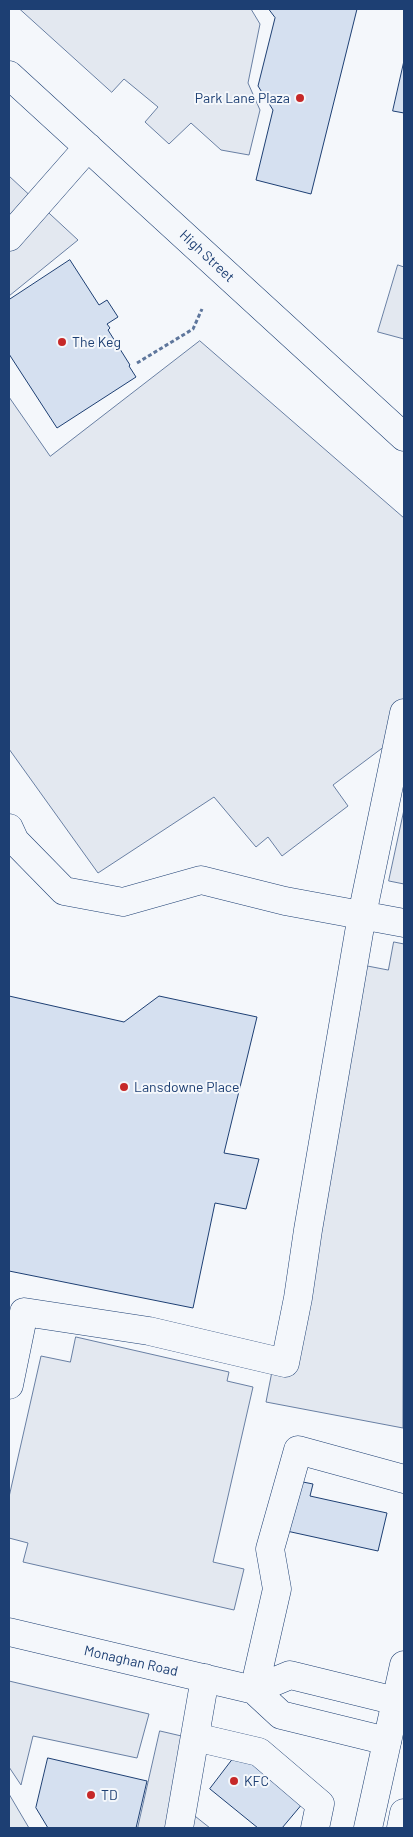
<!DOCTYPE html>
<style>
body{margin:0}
#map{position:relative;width:413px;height:1837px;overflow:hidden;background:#f4f7fb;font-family:Barlow,sans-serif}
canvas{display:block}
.frame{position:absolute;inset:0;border:10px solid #1d3f73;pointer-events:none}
</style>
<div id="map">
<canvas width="413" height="1837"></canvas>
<div class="frame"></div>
</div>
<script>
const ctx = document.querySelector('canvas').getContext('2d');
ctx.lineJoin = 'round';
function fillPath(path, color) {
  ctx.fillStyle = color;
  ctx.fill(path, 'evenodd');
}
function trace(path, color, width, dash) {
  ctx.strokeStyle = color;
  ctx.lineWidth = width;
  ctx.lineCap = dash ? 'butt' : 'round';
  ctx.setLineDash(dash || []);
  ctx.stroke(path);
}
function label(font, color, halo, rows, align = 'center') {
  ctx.font = font + ' Barlow,sans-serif';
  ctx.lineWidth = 4;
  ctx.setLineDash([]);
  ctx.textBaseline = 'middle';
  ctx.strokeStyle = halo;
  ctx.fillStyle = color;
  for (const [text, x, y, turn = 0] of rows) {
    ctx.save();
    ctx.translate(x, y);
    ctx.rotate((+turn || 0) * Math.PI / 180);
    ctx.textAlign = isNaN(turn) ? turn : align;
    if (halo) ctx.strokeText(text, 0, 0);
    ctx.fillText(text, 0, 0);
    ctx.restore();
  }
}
const green = new Path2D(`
 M9,1794L29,1828H9Z`);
const parking = new Path2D(`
 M20,9H251L260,24L248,83L260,110L249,155L221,150L191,123L169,144L145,122L158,107L124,79L112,92Z
 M9,176L78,240L9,296Z
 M398,265L404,267V339L378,332Z
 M200,341L404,518V709L385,746L333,785L348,806L282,856L268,837L256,847L214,797L98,873L9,749V397L50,456Z
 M404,810V884L389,881Z
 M394,942L404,944L403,1428L266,1402L352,963L388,970Z
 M76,1337L229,1372L227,1381L253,1387L213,1562L244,1569L234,1610L23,1562L28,1543L9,1538V1497L41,1356L70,1362Z
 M9,1681L149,1714L137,1758L33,1736L21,1785L9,1767Z
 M160,1731L203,1741L186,1809L210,1828H138Z`);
const building = new Path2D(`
 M269,9H357L311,194L256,180L273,110L258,86L275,18Z
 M404,61V113L393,111Z
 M70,260L99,305L107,300L118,317L107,324L110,328L108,330L130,365L129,366L136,377L57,428L9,354V300Z
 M9,996L124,1022L159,996L257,1017L224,1153L259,1159L246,1209L215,1203L193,1308L9,1271Z
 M293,1480L313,1484L310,1496L387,1513L378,1551L282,1530Z
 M239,1751L303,1803L282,1828H258L210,1789Z
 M48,1758L147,1781L136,1828H48L36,1808Z`);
const path = new Path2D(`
 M137,363L193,329L202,309`);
const minor = new Path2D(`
 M9,75L404,437
 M9,237L88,147
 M9,828L15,841L64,891L123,902L201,880L285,901L404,923
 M9,1385L24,1312L149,1331L285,1363L298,1298L308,1230L362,915L404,713
 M9,1632L254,1690L281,1715L387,1741
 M254,1690L277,1589L270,1549L298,1450L404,1479
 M254,1690L290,1675L396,1701
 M195,1737L259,1752L320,1804L315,1828
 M179,1828L205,1678`);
const major = new Path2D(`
 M368,1828L404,1665
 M401,1828L404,1813`);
const markers = [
 [300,98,5,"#c62828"],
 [62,342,5,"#c62828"],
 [124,1087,5,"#c62828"],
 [234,1781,5,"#c62828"],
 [91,1795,5,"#c62828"]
];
const poiNames = [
 ["Park Lane Plaza",290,98,"right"],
 ["The Keg",72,342],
 ["Lansdowne Place",134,1087],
 ["KFC",244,1781],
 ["TD",101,1795]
];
const streetNames = [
 ["High Street",207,256,43],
 ["Monaghan Road",131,1661,13]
];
fillPath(green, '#e3e9f0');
trace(green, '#687fa3', 1);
fillPath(parking, '#e3e8f0');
trace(parking, '#687fa3', 1);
fillPath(building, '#d5e0f0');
trace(building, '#1d3f73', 1);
trace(minor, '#1d3f73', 29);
trace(major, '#1d3f73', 29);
trace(path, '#5e769c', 3, [4, 2.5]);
trace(minor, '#f4f7fb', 28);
trace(major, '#f4f7fb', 28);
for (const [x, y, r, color] of markers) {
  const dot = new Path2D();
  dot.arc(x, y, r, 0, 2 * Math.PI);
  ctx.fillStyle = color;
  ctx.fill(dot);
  trace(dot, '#f4f7fb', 2);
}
label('14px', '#1d3f73', '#f4f7fb', poiNames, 'left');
label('14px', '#1d3f73', '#f4f7fb', streetNames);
</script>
